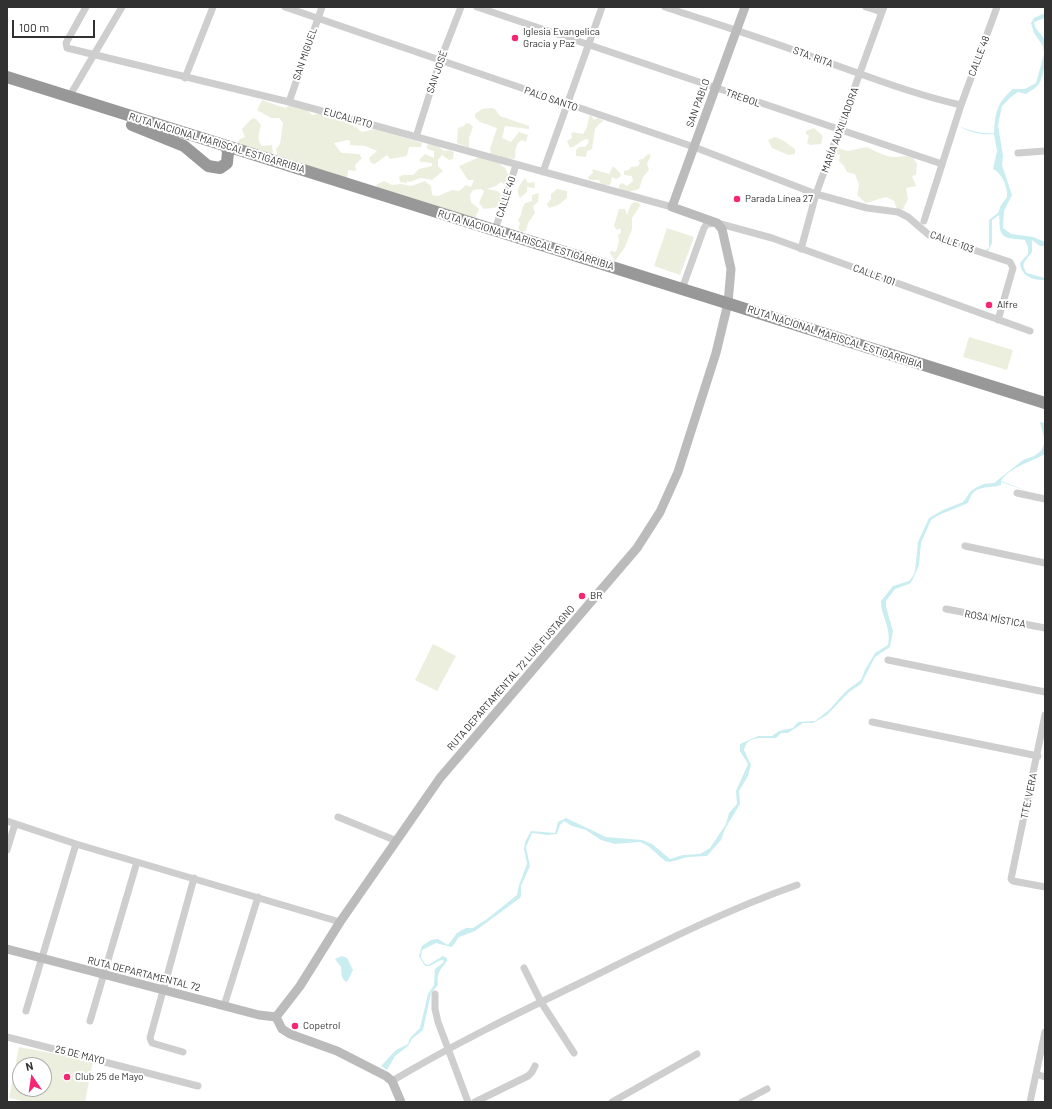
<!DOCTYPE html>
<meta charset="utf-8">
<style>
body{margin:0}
#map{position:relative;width:1052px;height:1109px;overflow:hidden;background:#fff;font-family:Barlow,sans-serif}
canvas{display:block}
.frame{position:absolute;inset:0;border:8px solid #313131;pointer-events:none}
.north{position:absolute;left:12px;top:1057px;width:40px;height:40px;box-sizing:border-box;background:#fff;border:1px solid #adadad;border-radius:50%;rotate:347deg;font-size:11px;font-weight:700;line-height:16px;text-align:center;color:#313131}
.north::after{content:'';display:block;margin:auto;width:14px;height:18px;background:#f52674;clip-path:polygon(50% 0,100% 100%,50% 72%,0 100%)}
.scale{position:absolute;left:12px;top:20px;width:83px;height:18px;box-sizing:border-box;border:2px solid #313131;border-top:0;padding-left:5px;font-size:12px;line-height:14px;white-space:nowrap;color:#313131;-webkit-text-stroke:3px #fff;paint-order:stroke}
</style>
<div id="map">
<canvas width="1052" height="1109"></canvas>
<div class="frame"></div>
<div class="north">N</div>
<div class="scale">100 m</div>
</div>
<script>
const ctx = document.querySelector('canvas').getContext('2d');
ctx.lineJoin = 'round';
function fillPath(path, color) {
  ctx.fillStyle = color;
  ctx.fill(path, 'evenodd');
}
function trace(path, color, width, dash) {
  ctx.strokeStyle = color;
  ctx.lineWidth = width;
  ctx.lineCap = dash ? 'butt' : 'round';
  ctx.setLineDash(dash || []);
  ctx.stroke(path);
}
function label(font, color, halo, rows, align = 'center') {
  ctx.font = font + ' Barlow,sans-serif';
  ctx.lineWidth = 4;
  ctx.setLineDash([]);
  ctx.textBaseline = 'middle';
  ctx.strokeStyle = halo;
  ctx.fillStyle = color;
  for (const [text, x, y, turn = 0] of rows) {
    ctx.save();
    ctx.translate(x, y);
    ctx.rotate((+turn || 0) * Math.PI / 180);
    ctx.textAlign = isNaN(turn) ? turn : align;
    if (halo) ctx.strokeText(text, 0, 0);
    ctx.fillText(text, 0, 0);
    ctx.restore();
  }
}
const green = new Path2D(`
 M262,100L285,108L290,105L307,110L312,115L321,113L328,115L330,119H343C348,125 356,126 362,132L376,129L422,143L421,147H409L407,156L390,159L387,155L375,164L371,163L369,158L377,151L365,146L350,145V141L348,140L334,143L341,153L359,154L362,158L355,165L356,171L348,170L347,181L277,155L276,149L280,144L283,123L279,118H271L257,110Z
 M491,108L495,109L500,116L529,126V129L505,126L502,138L511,142L519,132L528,135L526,142L522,140C514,144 516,152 515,159L502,158L498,155L491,156L490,149L497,128L480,122L475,117V114L482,109Z
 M591,115L594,120L598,118L604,121L599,124L595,129L592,149L587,151L586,157L576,156V150L579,147H585L589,142L588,139C581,139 578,146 570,148L567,141L572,138L571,134L573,132L583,134L587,127L589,117Z
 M254,118L257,120L261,125C259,133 256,139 262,146L272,145L273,153L269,156L237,143L240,139L245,137L242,129L250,120Z
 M466,123L470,124L473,127L469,138V148L457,143L458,128L464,126Z
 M814,128L823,136L821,144L810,145L807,143L809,136L806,134V131Z
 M775,137C785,140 787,144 795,149V154L788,155L772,148L768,140Z
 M429,144L438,146L444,151L449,150L454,152L453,159L449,160L442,155L438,160V166L443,171L432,180L421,178L410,182L407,181V183L400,182L399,177L402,175H413L419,169L432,166V163L421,162L419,160L425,154L434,158V151L427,149V145Z
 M867,147C874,151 887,157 894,157C902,157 905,155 913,158L917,164L916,175L912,176L916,186L906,188L908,199L903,209H897L894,201L886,197L866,203L857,195L859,185L855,174L847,172L844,166L839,161L840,155L833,152L837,148L848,151Z
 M648,154L651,155L647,164L649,170L643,177L639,189L629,192L619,189V185L622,183L627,186L633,181L632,176L624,175V171L629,170L631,167L638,166L640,163L638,160L643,159Z
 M482,156C498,162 510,165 509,184L505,185L501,182L496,186L487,189L498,191L503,197L500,207L484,209L479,203L484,191L481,189L473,190L470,195L471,202L479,209L475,218L377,187L376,185L384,181L392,185L401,184L411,186L425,181L431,186L432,195L438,196L452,190L459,191L466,185L471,187L474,180H468L459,166Z
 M613,166L621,174L620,177L616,179L612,177L610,185H601L599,180H589L588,177L593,173L592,169L609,174Z
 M525,178L528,183L534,182L535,188L527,187V192L520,198C515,189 520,185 525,178Z
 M557,189L567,191V198L558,205L549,208L547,204L551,199V194Z
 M539,193L538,202L533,206L535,213L528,223L526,231L521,232L518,228L520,224L518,220C523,213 521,209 525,203L532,201V195Z
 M635,202L639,203L640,206L632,218V229L625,247L615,261L610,253L611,251L616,252L619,241L618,235L621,233L620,228L617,230L614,226L619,209H625L627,215L631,204Z
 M667,228L694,237L680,275L654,266Z
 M969,337L1013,350L1007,370L963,357Z
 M433,644L456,656L437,691L415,680Z
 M19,1047L93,1061L85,1102H27L9,1098ZM20,1065H44V1089H20Z`);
const water = new Path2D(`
 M1045,13V18L1034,22C1035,31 1042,33 1045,41C1048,49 1044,77 1039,84C1036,88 1030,91 1026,94L1018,92L1011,97L1002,106L998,125L1003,156L1002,165L1012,195L1004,211L1003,228L1011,234L1033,237L1045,242V246H1040L1032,240V252C1027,260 1019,263 1027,273L1045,278V280C1033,281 1021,276 1020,263L1028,254V247L1025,240C1016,238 1002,241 1000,229C999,224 1000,220 999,215L992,220V243L988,251L950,239L985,250L989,248V220L998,213L1001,205L1007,197C1008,187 1002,173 993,169L997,151L994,134C982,135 970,133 959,126C971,131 981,134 994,133C995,112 997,103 1013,89H1025L1036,83L1044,54L1043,46L1034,33L1031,23L1034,18Z
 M1040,422L1045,423V454C1033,461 1008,468 1001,481L1033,493L1001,482V485C984,490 975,483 968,503L939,515L931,520L921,543L919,565L912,581L909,584L895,589L886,601V607L893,631L890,647L875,657L861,684L849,692L827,715L813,723H803L788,733H781L776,738C764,739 747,734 744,750L751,765L748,776L739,791L740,804L725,829L721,840L707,856L688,857L670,862L665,861L648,846L640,842L615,844L601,840L586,830L572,826L564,821L560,825L557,834L547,835L532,833L526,847L530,866L521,886V896L520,898L475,931L459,937L452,947L436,943L422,950L421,957L425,964L428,965L443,956L447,958V961C441,969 436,973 438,985L431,993L423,1030L412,1039L408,1046L395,1056L387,1070L381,1066L396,1050L408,1044L410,1038L420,1028L428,994L434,985L435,969L444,962L443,960C436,960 432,968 425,966L419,956L422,946L431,940L438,939L448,945L457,933L466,928H473L487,919L517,895L519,885L527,864L524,849L525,842L531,831L555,833L558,822L566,818L606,837L642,840L652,844L670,859L683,855L700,854L710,848L726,824L729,813L737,804L736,791L748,764L740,751V744L758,736H772L779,731L793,728L798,722L815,721L829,710L846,691L861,680L865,670L875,653L888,645C892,629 881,616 881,601L893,586L909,581L913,576L915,571L918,542L929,518L943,510L963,502L971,491L977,487L984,484L994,483L1023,460L1034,456L1041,451L1045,442Z
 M342,956L347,958L353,970L347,982C340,979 342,973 341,967L335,959Z`);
const street = new Path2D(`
 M86,7L66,43L67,48L289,102L672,207
 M285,7L694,147L816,194L867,208L898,212L908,217L929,235L1010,262L1013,268L998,320
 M477,7L942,164
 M665,7C716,24 768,40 818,59C865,75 912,94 961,105
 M866,7L882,12L884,7
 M185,78L213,7
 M69,97L122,7
 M289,102L322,7
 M416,137L440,61L461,7
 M1018,153L1045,151
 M543,172L602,7
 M924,221L961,105L997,7
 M495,230L516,165
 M801,249L816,194L882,12
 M682,289L704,228L707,224L717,223L772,238L1030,331
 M1017,493L1045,499
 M965,546L1045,563
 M946,609L1045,628
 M888,660L1045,692
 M1045,715L1011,879L1013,881L1045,887
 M872,722L1038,756
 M338,817L397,841
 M7,821L76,844L340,922
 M7,850L15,824
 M524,968L541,1002L574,1053
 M435,994V1009L438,1022L468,1102
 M224,1006L258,897
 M26,1011L76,844
 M90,1021L137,862
 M7,1037L198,1086
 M183,1052L152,1043L150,1038L194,878
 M1036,1074L1045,1077
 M392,1081C454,1044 518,1013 582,982C653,947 723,911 797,885
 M475,1102L528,1076L532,1072L535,1066
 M612,1102L697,1054
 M742,1102L767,1089
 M1030,1102L1045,1032`);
const secondary = new Path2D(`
 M7,949L259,1015L276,1017
 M276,1017L300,986L340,922L440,778L637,548L660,512L678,472L716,353L728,303L731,269L722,229L717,223L672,207L745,7
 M276,1017L282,1029L290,1034L337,1051L386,1076L392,1081L401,1102`);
const highway = new Path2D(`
 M7,77L1045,403
 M132,125L184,146L208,166L220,168L227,163L228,152L226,146`);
const markers = [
 [515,38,4,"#f52674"],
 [737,199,4,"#f52674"],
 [989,305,4,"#f52674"],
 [582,596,4,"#f52674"],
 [295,1026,4,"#f52674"],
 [67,1077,4,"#f52674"]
];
const poiNames = [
 ["Iglesia Evangelica",523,32],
 ["Gracia y Paz",523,44],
 ["Parada Línea 27",745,199],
 ["Alfre",997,305],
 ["BR",590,596],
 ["Copetrol",303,1026],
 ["Club 25 de Mayo",75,1077]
];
const streetNames = [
 ["SAN MIGUEL",305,54,-71],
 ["CALLE 48",979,56,-69],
 ["STA. RITA",813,57,20],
 ["SAN JOSÉ",437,72,-71],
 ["TREBOL",743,98,19],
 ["PALO SANTO",551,99,19],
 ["SAN PABLO",698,103,-70],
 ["EUCALIPTO",348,118,16],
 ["MARÍA AUXILIADORA",840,130,-70],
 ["RUTA NACIONAL MARISCAL ESTIGARRIBIA",217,143,17],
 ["CALLE 40",506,197,-72],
 ["RUTA NACIONAL MARISCAL ESTIGARRIBIA",526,240,17],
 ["CALLE 103",952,242,20],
 ["CALLE 101",874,275,20],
 ["RUTA NACIONAL MARISCAL ESTIGARRIBIA",835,337,18],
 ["ROSA MÍSTICA",995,619,10],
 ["RUTA DEPARTAMENTAL 72 LUIS FUSTAGNO",511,678,-49],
 ["TTE. VERA",1029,796,-78],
 ["RUTA DEPARTAMENTAL 72",144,974,14],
 ["25 DE MAYO",80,1055,14]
];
fillPath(green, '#ecefde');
fillPath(water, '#c9edf0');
trace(street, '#cecece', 7);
trace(secondary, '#bbb', 9);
trace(highway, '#989898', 12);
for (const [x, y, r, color] of markers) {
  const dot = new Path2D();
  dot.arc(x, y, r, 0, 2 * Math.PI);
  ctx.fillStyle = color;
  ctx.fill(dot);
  trace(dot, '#fff', 1.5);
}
label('10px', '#313131', '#fff', poiNames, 'left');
label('10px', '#313131', '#fff', streetNames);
</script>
